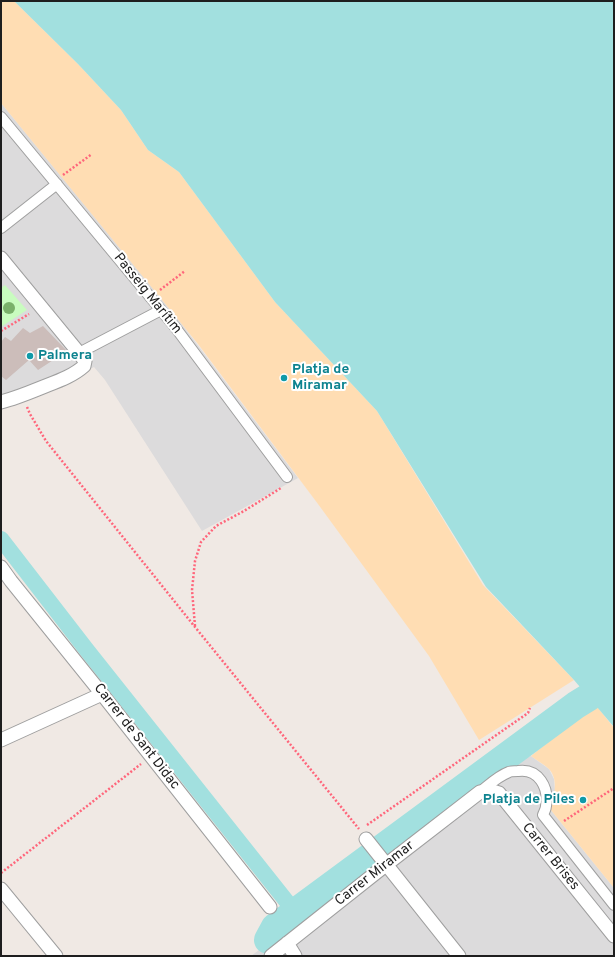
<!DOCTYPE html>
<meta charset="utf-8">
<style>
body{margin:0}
#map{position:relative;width:615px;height:957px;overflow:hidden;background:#f0e9e4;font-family:Overpass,sans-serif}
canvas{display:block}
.frame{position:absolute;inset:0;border:2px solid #1e1e1e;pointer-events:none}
</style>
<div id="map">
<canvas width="615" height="957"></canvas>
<div class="frame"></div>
</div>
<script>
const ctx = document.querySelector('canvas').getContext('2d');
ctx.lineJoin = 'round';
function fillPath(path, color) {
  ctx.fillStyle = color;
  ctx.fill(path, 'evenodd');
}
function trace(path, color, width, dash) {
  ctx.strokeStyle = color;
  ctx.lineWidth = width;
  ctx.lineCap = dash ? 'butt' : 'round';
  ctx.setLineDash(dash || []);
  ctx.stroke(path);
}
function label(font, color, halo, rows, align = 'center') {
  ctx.font = font + ' Overpass,sans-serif';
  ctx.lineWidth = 4;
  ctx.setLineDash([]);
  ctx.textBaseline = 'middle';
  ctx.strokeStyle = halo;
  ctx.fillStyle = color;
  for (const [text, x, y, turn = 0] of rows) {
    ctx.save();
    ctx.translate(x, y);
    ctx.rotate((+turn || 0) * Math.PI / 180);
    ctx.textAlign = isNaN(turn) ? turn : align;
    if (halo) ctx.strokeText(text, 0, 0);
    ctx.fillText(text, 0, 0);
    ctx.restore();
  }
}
const residential = new Path2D(`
 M1,103L178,319L298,478L202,531L105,380L94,367L63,384L1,408Z
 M531,756L549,769L554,779L555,791L550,809L614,888V956H251L508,763Z`);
const sand = new Path2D(`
 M1,1H14L78,64L121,110L148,150L179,172L275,302L377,411L483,585L574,680L479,740L429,656L318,504L198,344L1,103Z
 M595,704L614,728V888L550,809C554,796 559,780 549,769C544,764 536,760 531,756Z`);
const park = new Path2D(`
 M5,285L27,310L1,327V288Z`);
const water = new Path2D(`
 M14,1H614V727L574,680L486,587L377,411L275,302L179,172L148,150L121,110L78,64Z`);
const canal = new Path2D(`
 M1,539L86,649L295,912`);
const river = new Path2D(`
 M268,940L275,927L576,705L589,697`);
const building = new Path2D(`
 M43,326L67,351L38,370L29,360L6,380L1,376V342L5,337L11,341L23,328L30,333Z`);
const path = new Path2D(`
 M63,175L92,154
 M160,290L185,271
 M1,331L29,314
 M27,407L30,414L46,441L195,627L359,829
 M195,626L192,590L195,561L201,542L216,526L244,511L281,488
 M564,821L614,788
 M367,825L528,713L530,708
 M1,873L141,764`);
const pedestrian = new Path2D(`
 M1,117L175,327L287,477
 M1,228L57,184
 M79,353L161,310
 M480,792C489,785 498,776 509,772C511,771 515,771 518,771C539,768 549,788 546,806C546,809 544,812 543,815L614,905`);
const minor = new Path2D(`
 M1,258L79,353L85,361L84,366C74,375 61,380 48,385C33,391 17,398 1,402
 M1,567L11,581L102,694L270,907
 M1,740L102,694
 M366,839L459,956
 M1,889L56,956
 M287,943L295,956
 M271,956L387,864L480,792C487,791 492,790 499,793L614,936`);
const trees = [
 [9,308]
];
const markers = [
 [30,356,4,"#0f9aa8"],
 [284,378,4,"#0f9aa8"],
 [583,800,4,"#0f9aa8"]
];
const streetNames = [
 ["Passeig Marítim",147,294,51],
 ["Carrer de Sant Didac",136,737,52],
 ["Carrer Brises",550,857,51],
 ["Carrer Miramar",375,874,-38]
];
const cultureNames = [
 ["Palmera",38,356],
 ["Platja de",292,370],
 ["Miramar",292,386],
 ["Platja de Piles",575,800,"right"]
];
fillPath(residential, '#dcdbdc');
fillPath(sand, '#ffddb3');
fillPath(park, '#c9fcbf');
fillPath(water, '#a2e0df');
trace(canal, '#a2e0df', 16);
trace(river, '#a2e0df', 28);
fillPath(building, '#ccbdba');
trace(pedestrian, '#9f9f9f', 12);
trace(minor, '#9f9f9f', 15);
trace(path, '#ff667b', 2.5, [2, 2]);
trace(pedestrian, '#fff', 10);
trace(minor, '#fff', 13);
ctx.fillStyle = '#7ab16a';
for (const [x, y] of trees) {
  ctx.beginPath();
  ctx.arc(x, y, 6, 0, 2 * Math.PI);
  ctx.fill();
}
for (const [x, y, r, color] of markers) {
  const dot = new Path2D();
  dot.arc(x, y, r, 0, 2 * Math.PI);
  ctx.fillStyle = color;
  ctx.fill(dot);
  trace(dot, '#fff', 1.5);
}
label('14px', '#1e1e1e', '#fff', streetNames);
label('bold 14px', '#0d838f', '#fff', cultureNames, 'left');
</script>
